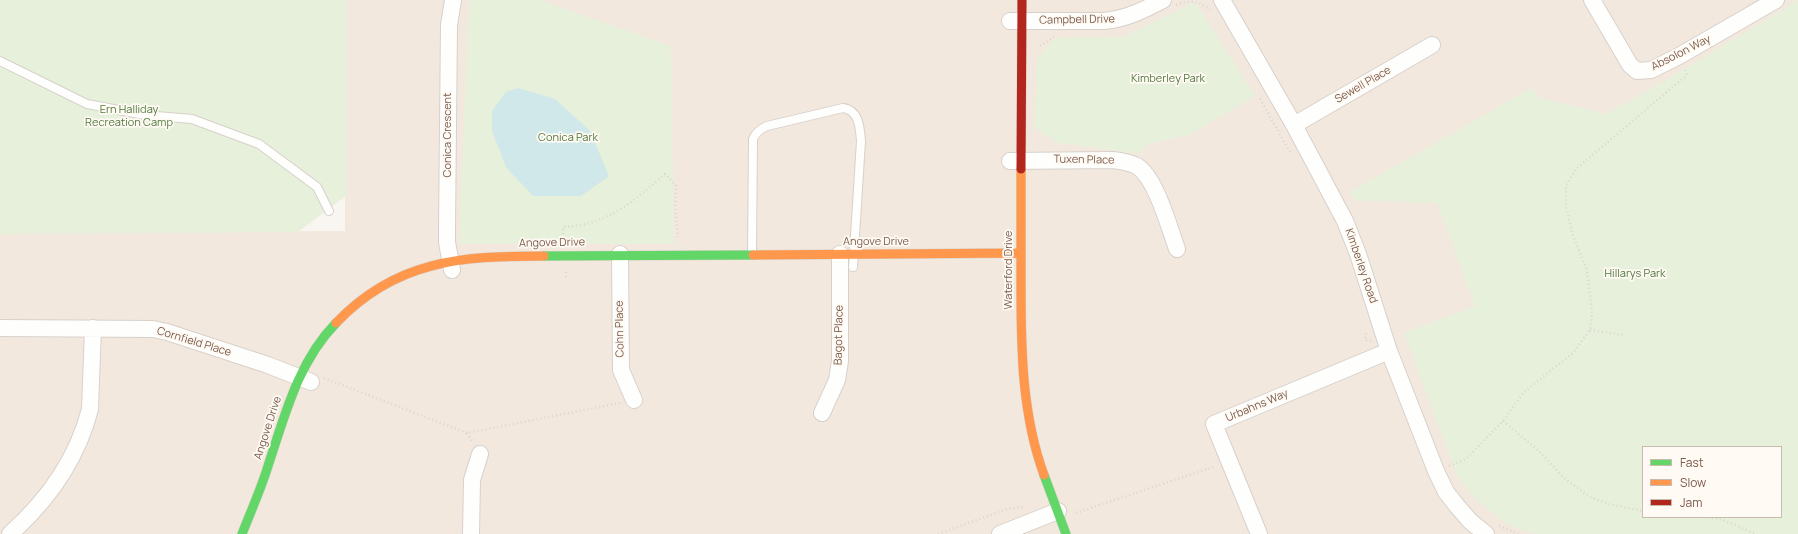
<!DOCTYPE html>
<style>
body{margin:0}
#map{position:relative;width:1798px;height:534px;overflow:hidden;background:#f9f5f0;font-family:Manrope,sans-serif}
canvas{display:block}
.legend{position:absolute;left:1642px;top:446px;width:140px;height:72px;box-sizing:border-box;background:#fffaf3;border:1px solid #cabbb1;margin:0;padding:5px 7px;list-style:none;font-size:12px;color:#7a5c4d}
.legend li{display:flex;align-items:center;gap:8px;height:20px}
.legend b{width:20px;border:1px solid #cabbb1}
</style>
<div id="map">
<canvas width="1798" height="534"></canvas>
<ul class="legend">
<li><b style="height:5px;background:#63d668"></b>Fast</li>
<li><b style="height:5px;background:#ff974d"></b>Slow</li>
<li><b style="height:5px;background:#b3261e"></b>Jam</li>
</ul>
</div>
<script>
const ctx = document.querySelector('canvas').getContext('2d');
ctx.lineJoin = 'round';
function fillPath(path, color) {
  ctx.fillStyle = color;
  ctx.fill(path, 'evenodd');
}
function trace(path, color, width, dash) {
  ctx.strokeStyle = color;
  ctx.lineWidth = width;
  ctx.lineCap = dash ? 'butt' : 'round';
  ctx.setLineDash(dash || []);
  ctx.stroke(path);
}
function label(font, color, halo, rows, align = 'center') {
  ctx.font = font + ' Manrope,sans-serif';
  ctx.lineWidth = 3.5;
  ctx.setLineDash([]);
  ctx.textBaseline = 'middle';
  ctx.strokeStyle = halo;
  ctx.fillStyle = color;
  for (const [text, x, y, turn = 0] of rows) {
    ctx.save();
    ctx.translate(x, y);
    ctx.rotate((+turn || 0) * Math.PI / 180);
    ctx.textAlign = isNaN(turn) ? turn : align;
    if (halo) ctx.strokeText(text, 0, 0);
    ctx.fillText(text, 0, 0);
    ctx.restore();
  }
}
const residential = new Path2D(`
 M345,0H1798V534H0V232L345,231ZM1643,447H1781V517H1643Z`);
const green = new Path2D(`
 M0,0H346V196L298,232L0,234Z
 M469,0H539L671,46L674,244H459Z
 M1796,0H1798V534H1538L1510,526L1475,499L1458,478L1404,333L1475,306L1437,203L1354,200L1350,192L1531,88L1540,98L1606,114L1644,93L1792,4ZM1643,447H1781V517H1643Z
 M1195,2L1255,96L1189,135L1151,143L1138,153L1058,143L1035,128L1037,59L1055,38L1123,37Z`);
const water = new Path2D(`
 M518,88L555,99L590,131L609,176L581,196H533L506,167L492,131V111L506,92Z`);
const path = new Path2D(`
 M1176,5C1192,0 1197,0 1210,10
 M1040,46L1054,37
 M1260,99L1291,154
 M563,238V227C607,225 633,202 665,174L676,185L675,206L678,237
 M566,272V279
 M1590,330L1623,335
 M1366,333L1365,340L1371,341
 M324,378L467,433L620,403
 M1503,421L1539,451L1564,478L1590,497L1608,504L1643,511
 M467,433L473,443
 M1449,466L1466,459L1503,421L1524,392L1573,353L1590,330L1592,313L1587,270L1573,236L1566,207V185L1577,168L1687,75L1684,68
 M1076,513L1216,466
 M1708,517L1723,520L1756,534
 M1499,526L1519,534
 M938,534L1007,509L1023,507`);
const lane = new Path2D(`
 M0,61L87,104L145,115L192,119L259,144L317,187L329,211
 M752,253L753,139C756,132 760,129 767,126L843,108C859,110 860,128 861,141L853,267`);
const street = new Path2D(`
 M1222,0L1294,125L1345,221L1358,254L1389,351L1436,471L1446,492L1457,506L1470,521L1486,534
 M1592,0L1630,65L1637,71L1651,70L1679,56L1776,0
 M1010,21H1104C1126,19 1144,10 1163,0
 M1294,125L1432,45
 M1010,161L1113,160C1121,161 1129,162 1137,166C1156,178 1169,227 1177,249
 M620,254L621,370L634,400
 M452,270L447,242V227L449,25L453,0
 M0,328L153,329L167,332L268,365L311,382
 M822,413L837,380L840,361V254
 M10,534C48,500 77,460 90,409L93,328
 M471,534L472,480L480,454
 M1000,534L1058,511
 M1259,534L1214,424L1389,351`);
const fast = new Path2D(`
 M544,256L753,255
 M1044,475L1066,534
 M242,534C251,511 261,489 268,466C285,415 298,362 336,323`);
const slow = new Path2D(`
 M1021,169C1021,208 1021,247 1021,287C1021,350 1022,415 1044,475
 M753,255L1021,253
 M336,323C396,260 462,256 544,256`);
const jam = new Path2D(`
 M1021,169L1022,0`);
const streetNames = [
 ["Campbell Drive",1077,20,-1],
 ["Absolon Way",1681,53,-27],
 ["Sewell Place",1363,85,-30],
 ["Conica Crescent",448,135,-90],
 ["Tuxen Place",1084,160,1],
 ["Angove Drive",876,242],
 ["Angove Drive",552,243,-1],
 ["Kimberley Road",1361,266,71],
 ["Waterford Drive",1009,270,-90],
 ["Cohn Place",620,329,-91],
 ["Bagot Place",839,335,-89],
 ["Cornfield Place",194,342,17],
 ["Urbahns Way",1257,406,-23],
 ["Angove Drive",268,428,-72]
];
const parkNames = [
 ["Kimberley Park",1168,79],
 ["Ern Halliday",129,110],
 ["Recreation Camp",129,123],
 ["Conica Park",568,138],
 ["Hillarys Park",1635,274]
];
fillPath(residential, '#f2e8de');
fillPath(green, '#e7f0db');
fillPath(water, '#d0e8ea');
trace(lane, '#d7d1cb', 10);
trace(street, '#d7d1cb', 18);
trace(fast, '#d9d2cb', 10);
trace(slow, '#d9d2cb', 10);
trace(jam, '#d9d2cb', 10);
trace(path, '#dcd5d0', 2.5, [1, 3]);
trace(lane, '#fefefd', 8);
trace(street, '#fefefd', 16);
trace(fast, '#63d668', 9);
trace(slow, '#ff974d', 9);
trace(jam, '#b3261e', 9);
label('11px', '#7a5c4d', '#fffaf3', streetNames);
label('11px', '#537a41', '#fffaf3', parkNames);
</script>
